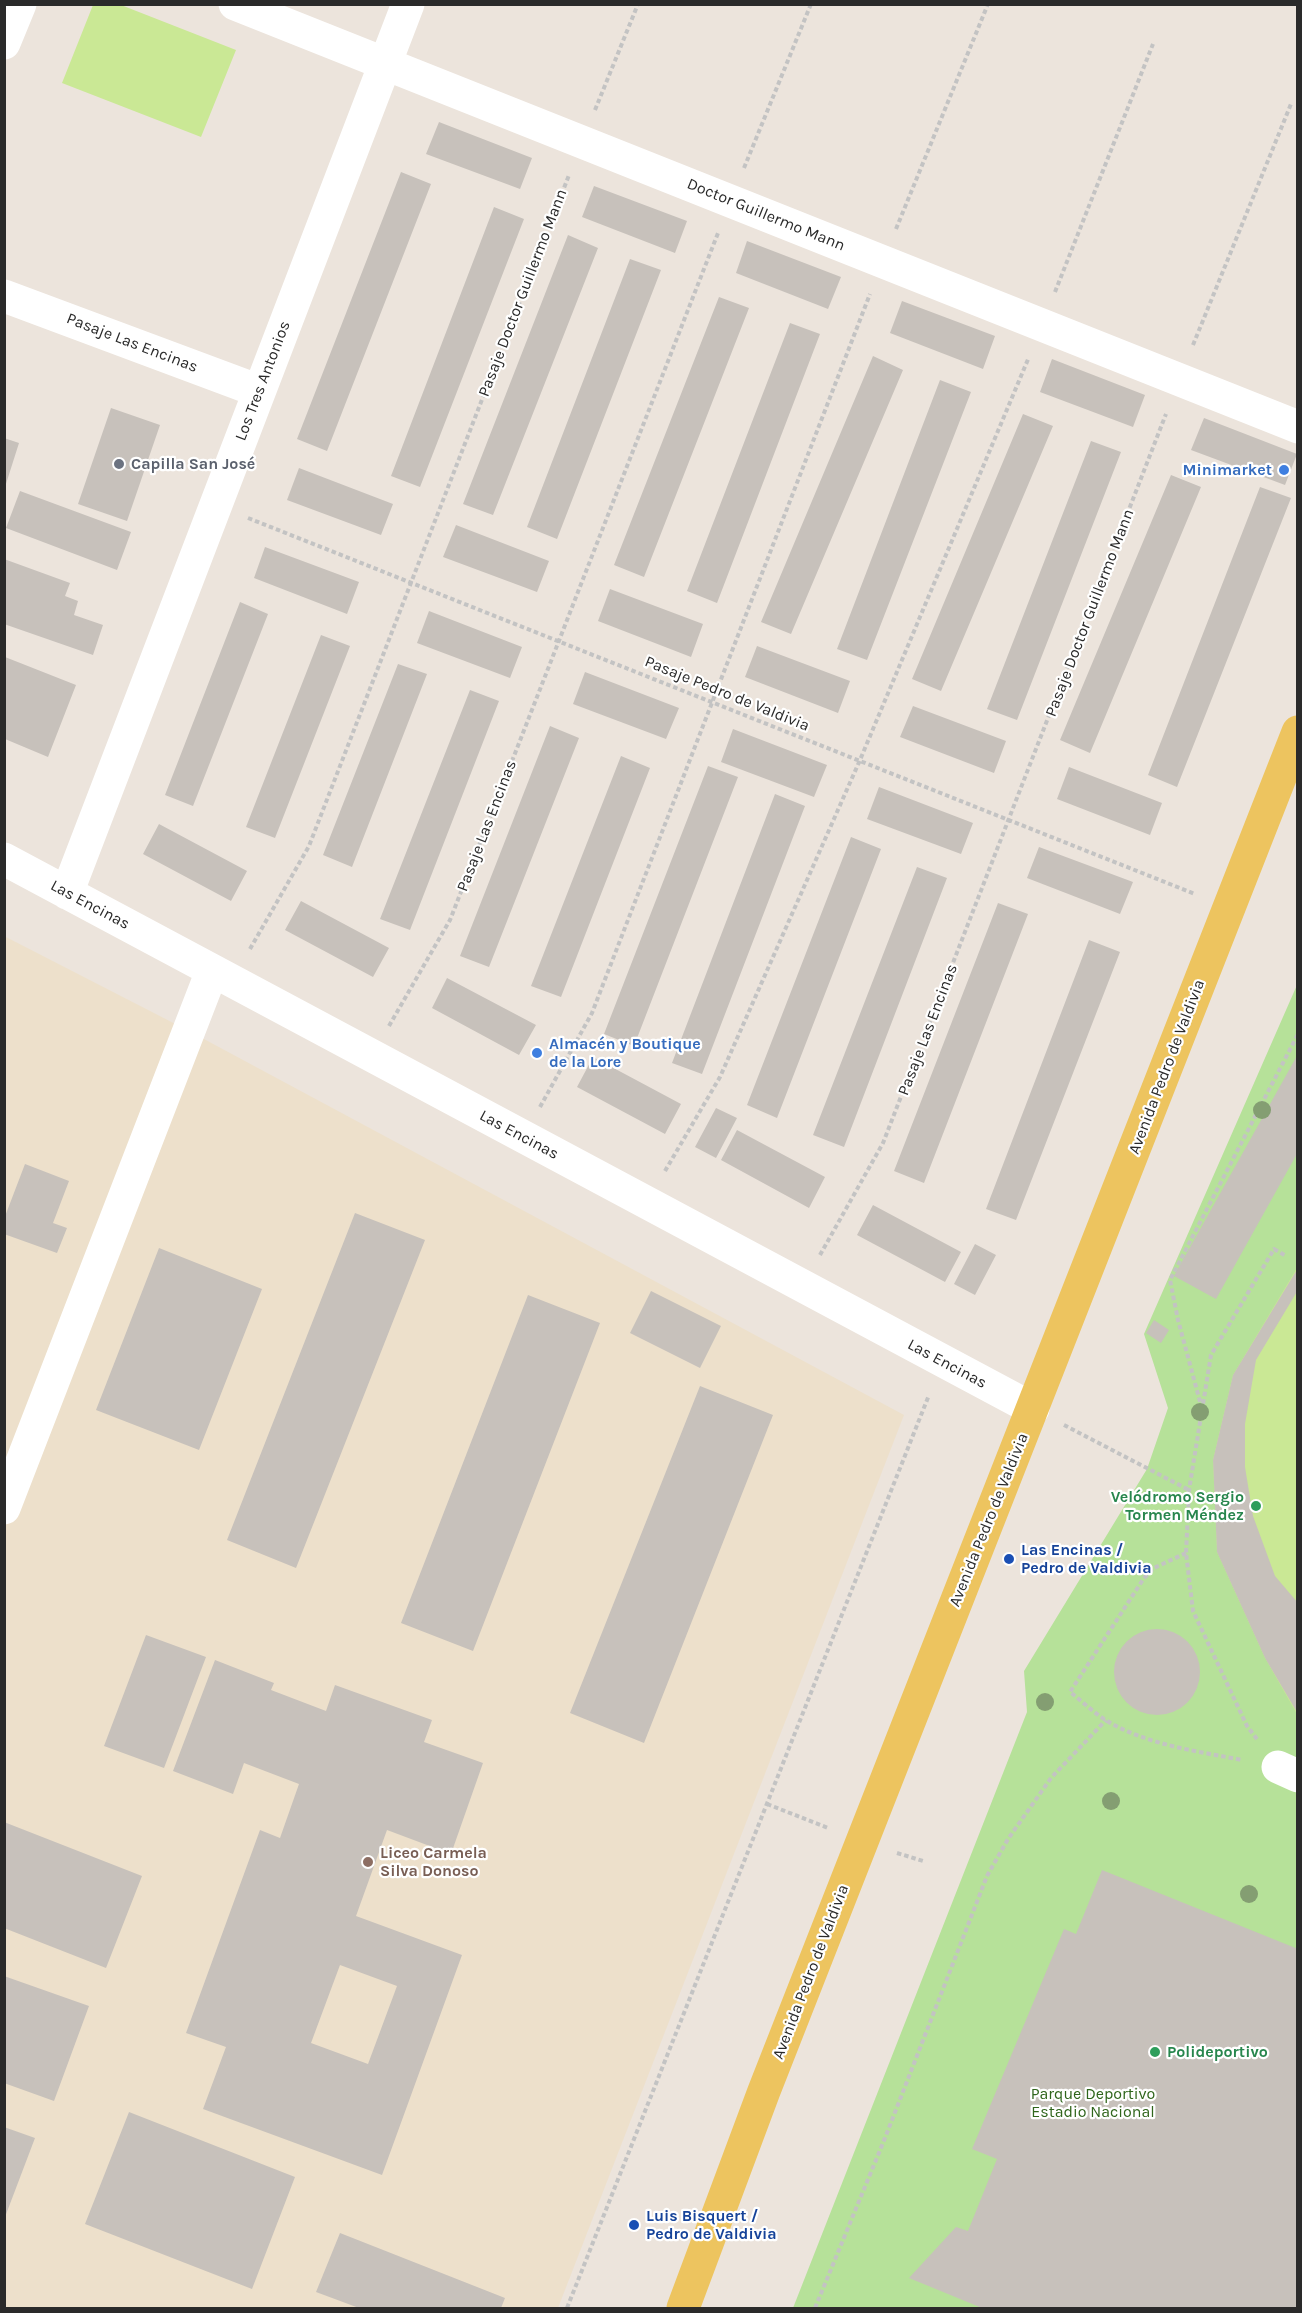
<!DOCTYPE html>
<meta charset="utf-8">
<style>
body{margin:0}
#map{position:relative;width:1302px;height:2313px;overflow:hidden;background:#ece4dc;font-family:Karla,sans-serif}
canvas{display:block}
.frame{position:absolute;inset:0;border:6px solid #2a2a2a;pointer-events:none}
</style>
<div id="map">
<canvas width="1302" height="2313"></canvas>
<div class="frame"></div>
</div>
<script>
const ctx = document.querySelector('canvas').getContext('2d');
ctx.lineJoin = 'round';
function fillPath(path, color) {
  ctx.fillStyle = color;
  ctx.fill(path, 'evenodd');
}
function trace(path, color, width, dash) {
  ctx.strokeStyle = color;
  ctx.lineWidth = width;
  ctx.lineCap = dash ? 'butt' : 'round';
  ctx.setLineDash(dash || []);
  ctx.stroke(path);
}
function label(font, color, halo, rows, align = 'center') {
  ctx.font = font + ' Karla,sans-serif';
  ctx.lineWidth = 4.5;
  ctx.setLineDash([]);
  ctx.textBaseline = 'middle';
  ctx.strokeStyle = halo;
  ctx.fillStyle = color;
  for (const [text, x, y, turn = 0] of rows) {
    ctx.save();
    ctx.translate(x, y);
    ctx.rotate((+turn || 0) * Math.PI / 180);
    ctx.textAlign = isNaN(turn) ? turn : align;
    if (halo) ctx.strokeText(text, 0, 0);
    ctx.fillText(text, 0, 0);
    ctx.restore();
  }
}
const education = new Path2D(`
 M4,936L189,1031L904,1415L558,2308H5Z`);
const green = new Path2D(`
 M1297,985V2308H793L1027,1712L1024,1671L1147,1469L1168,1408L1144,1334Z`);
const pitch = new Path2D(`
 M93,5H121L236,50L201,137L62,83Z
 M1297,1268V1714L1265,1658L1217,1552L1213,1460L1233,1375Z`);
const building = new Path2D(`
 M439,122L532,158L520,189L426,154Z
 M401,172L431,184L327,451L297,439Z
 M594,186L687,221L675,253L582,217Z
 M494,207L524,219L420,487L391,476Z
 M568,235L598,248L493,515L463,504Z
 M747,241L841,277L828,309L736,273Z
 M630,259L661,270L557,539L527,527Z
 M719,297L749,308L644,577L614,565Z
 M902,301L995,336L983,369L890,333Z
 M790,323L820,334L717,603L687,591Z
 M873,356L903,370L791,634L761,622Z
 M1052,359L1145,395L1133,427L1040,392Z
 M940,380L971,392L867,660L837,649Z
 M111,408L160,425L127,521L78,504Z
 M1023,414L1053,426L941,691L912,679Z
 M1204,418L1297,454L1285,485L1191,450Z
 M4,438L19,443L5,487L4,486Z
 M1091,441L1121,452L1017,720L987,709Z
 M299,468L393,504L381,535L287,500Z
 M1171,475L1201,487L1090,753L1060,740Z
 M1260,487L1291,498L1177,787L1148,775Z
 M20,491L131,532L117,570L6,528Z
 M456,525L549,561L537,592L443,557Z
 M265,547L359,582L347,614L254,578Z
 M4,559L70,583L65,596L78,601L74,615L103,625L93,655L4,624Z
 M610,589L703,624L691,657L598,621Z
 M240,602L268,614L193,806L165,795Z
 M429,611L522,647L510,678L417,643Z
 M321,635L350,646L275,838L246,827Z
 M757,646L850,681L838,713L745,677Z
 M5,657L76,685L48,757L5,739Z
 M398,664L427,674L352,867L323,855Z
 M585,672L679,708L666,739L573,704Z
 M470,690L499,701L410,930L380,919Z
 M913,706L1006,741L994,773L900,737Z
 M550,726L579,738L489,967L460,956Z
 M733,729L827,765L814,797L721,762Z
 M621,756L650,768L561,997L531,986Z
 M708,766L738,777L634,1046L604,1034Z
 M1069,767L1162,803L1150,835L1057,799Z
 M879,787L973,823L961,854L867,819Z
 M775,794L805,806L702,1074L672,1063Z
 M159,824L247,871L231,901L143,854Z
 M851,837L881,849L777,1118L747,1105Z
 M1039,847L1133,882L1120,914L1027,878Z
 M917,867L947,878L844,1147L813,1135Z
 M301,901L389,948L373,977L285,930Z
 M998,903L1028,914L924,1183L894,1171Z
 M1089,940L1120,952L1016,1220L986,1209Z
 M447,978L536,1025L519,1055L432,1008Z
 M1298,1054V1152L1216,1299L1174,1276Z
 M593,1057L681,1104L665,1134L577,1087Z
 M716,1108L737,1118L716,1158L695,1147Z
 M737,1130L825,1177L809,1208L721,1160Z
 M25,1164L69,1181L53,1223L67,1228L57,1253L4,1234V1219Z
 M873,1205L961,1252L945,1282L857,1235Z
 M355,1213L425,1240L296,1568L227,1540Z
 M975,1244L996,1255L975,1295L954,1284Z
 M159,1248L262,1289L199,1450L96,1410Z
 M1298,1268V1290L1256,1360L1245,1424V1467L1253,1516L1275,1576L1298,1603V1714L1265,1658L1217,1552L1213,1460L1233,1375Z
 M651,1291L721,1326L700,1368L630,1333Z
 M528,1295L600,1323L473,1651L401,1623Z
 M1154,1320L1169,1330L1161,1343L1146,1333Z
 M700,1386L773,1415L644,1743L570,1713Z
 M1114 1672a43 43 0 1 1 86 0a43 43 0 1 1-86 0Z
 M146,1635L206,1657L164,1768L104,1746Z
 M215,1660L274,1683L271,1690L326,1711L335,1685L432,1720L424,1742L483,1763L451,1854L387,1830L356,1916L462,1955L382,2175L203,2109L226,2047L186,2033L260,1830L280,1838L299,1784L244,1763L233,1794L173,1771ZM340,1965L397,1986L368,2064L311,2043Z
 M4,1822L142,1876L106,1968L4,1928Z
 M1102,1870L1298,1949V2308H982L909,2278L956,2227L968,2231L997,2159L972,2149L1064,1929L1076,1934Z
 M4,1976L89,2006L54,2101L4,2083Z
 M129,2112L295,2177L252,2289L85,2224Z
 M4,2127L35,2138L5,2217H4Z
 M340,2233L505,2298L501,2308H359L316,2292Z`);
const path = new Path2D(`
 M595,110L638,4
 M744,168L811,4
 M896,229L988,4
 M1055,292L1153,44
 M1193,345L1291,104
 M248,518L1195,894
 M250,949L309,846L569,175
 M389,1026L450,920L718,233
 M540,1107L592,1013L870,294
 M665,1171L720,1077L860,760L1029,357
 M820,1255L883,1143L1166,414
 M1202,1409L1178,1320L1170,1280L1298,1034
 M1064,1425L1189,1490
 M1186,1553L1154,1568L1144,1578L1070,1692C1082,1701 1094,1713 1107,1721C1148,1745 1196,1751 1242,1760
 M1257,1739L1247,1726L1193,1611L1186,1553L1189,1490L1211,1355L1274,1249L1286,1256
 M767,1804L828,1828
 M897,1853L923,1861
 M567,2308L929,1395
 M815,2308L883,2143L987,1876L1008,1839L1051,1778L1106,1720`);
const minor = new Path2D(`
 M235,4L1298,427
 M4,43L20,4
 M4,296L259,391
 M4,859L1033,1409
 M67,893L408,4
 M4,1508L212,971
 M1278,1767L1298,1776`);
const major = new Path2D(`
 M683,2308L764,2091L1298,732`);
const trees = [
 [1262,1110],
 [1200,1412],
 [1045,1702],
 [1111,1801],
 [1249,1894]
];
const markers = [
 [119,464,6,"#6b7280"],
 [1284,470,6,"#3f7fe0"],
 [537,1053,6,"#3f7fe0"],
 [1256,1506,6,"#2e9e5b"],
 [1009,1559,6,"#1a4fb4"],
 [368,1862,6,"#8d6e63"],
 [1155,2052,6,"#2e9e5b"],
 [634,2225,6,"#1a4fb4"]
];
const streetNames = [
 ["Doctor Guillermo Mann",766,215,22],
 ["Pasaje Doctor Guillermo Mann",523,293,-69],
 ["Pasaje Las Encinas",132,343,21],
 ["Los Tres Antonios",263,381,-69],
 ["Pasaje Doctor Guillermo Mann",1090,613,-69],
 ["Pasaje Pedro de Valdivia",727,694,22],
 ["Pasaje Las Encinas",487,826,-69],
 ["Las Encinas",90,905,28],
 ["Pasaje Las Encinas",928,1030,-69],
 ["Avenida Pedro de Valdivia",1167,1067,-69],
 ["Las Encinas",519,1135,28],
 ["Las Encinas",947,1364,28],
 ["Avenida Pedro de Valdivia",989,1520,-68],
 ["Avenida Pedro de Valdivia",811,1972,-69]
];
const worshipNames = [
 ["Capilla San José",131,464]
];
const shopNames = [
 ["Minimarket",1272,470],
 ["Almacén y Boutique",549,1044,"left"],
 ["de la Lore",549,1062,"left"]
];
const leisureNames = [
 ["Velódromo Sergio",1244,1497],
 ["Tormen Méndez",1244,1515],
 ["Polideportivo",1167,2052,"left"]
];
const transitNames = [
 ["Las Encinas /",1021,1550],
 ["Pedro de Valdivia",1021,1568],
 ["Luis Bisquert /",646,2216],
 ["Pedro de Valdivia",646,2234]
];
const educationNames = [
 ["Liceo Carmela",380,1853],
 ["Silva Donoso",380,1871]
];
const parkNames = [
 ["Parque Deportivo",1093,2094],
 ["Estadio Nacional",1093,2112]
];
fillPath(education, '#ede0cb');
fillPath(green, '#b6e199');
fillPath(pitch, '#cae895');
fillPath(building, '#c7c1bb');
trace(path, '#c3c3c3', 4, [4.5, 3]);
trace(minor, '#fff', 33);
trace(major, '#edc45f', 33);
ctx.fillStyle = '#849e72';
for (const [x, y] of trees) {
  ctx.beginPath();
  ctx.arc(x, y, 9, 0, 2 * Math.PI);
  ctx.fill();
}
for (const [x, y, r, color] of markers) {
  const dot = new Path2D();
  dot.arc(x, y, r, 0, 2 * Math.PI);
  ctx.fillStyle = color;
  ctx.fill(dot);
  trace(dot, '#fff', 2);
}
label('16px', '#2a2a2a', '#fff', streetNames);
label('bold 16px', '#5b616d', '#fff', worshipNames, 'left');
label('bold 16px', '#366cbe', '#fff', shopNames, 'right');
label('bold 16px', '#27864d', '#fff', leisureNames, 'right');
label('bold 16px', '#164399', '#fff', transitNames, 'left');
label('bold 16px', '#785e54', '#fff', educationNames, 'left');
label('16px', '#2f651b', '#fff', parkNames);
</script>
